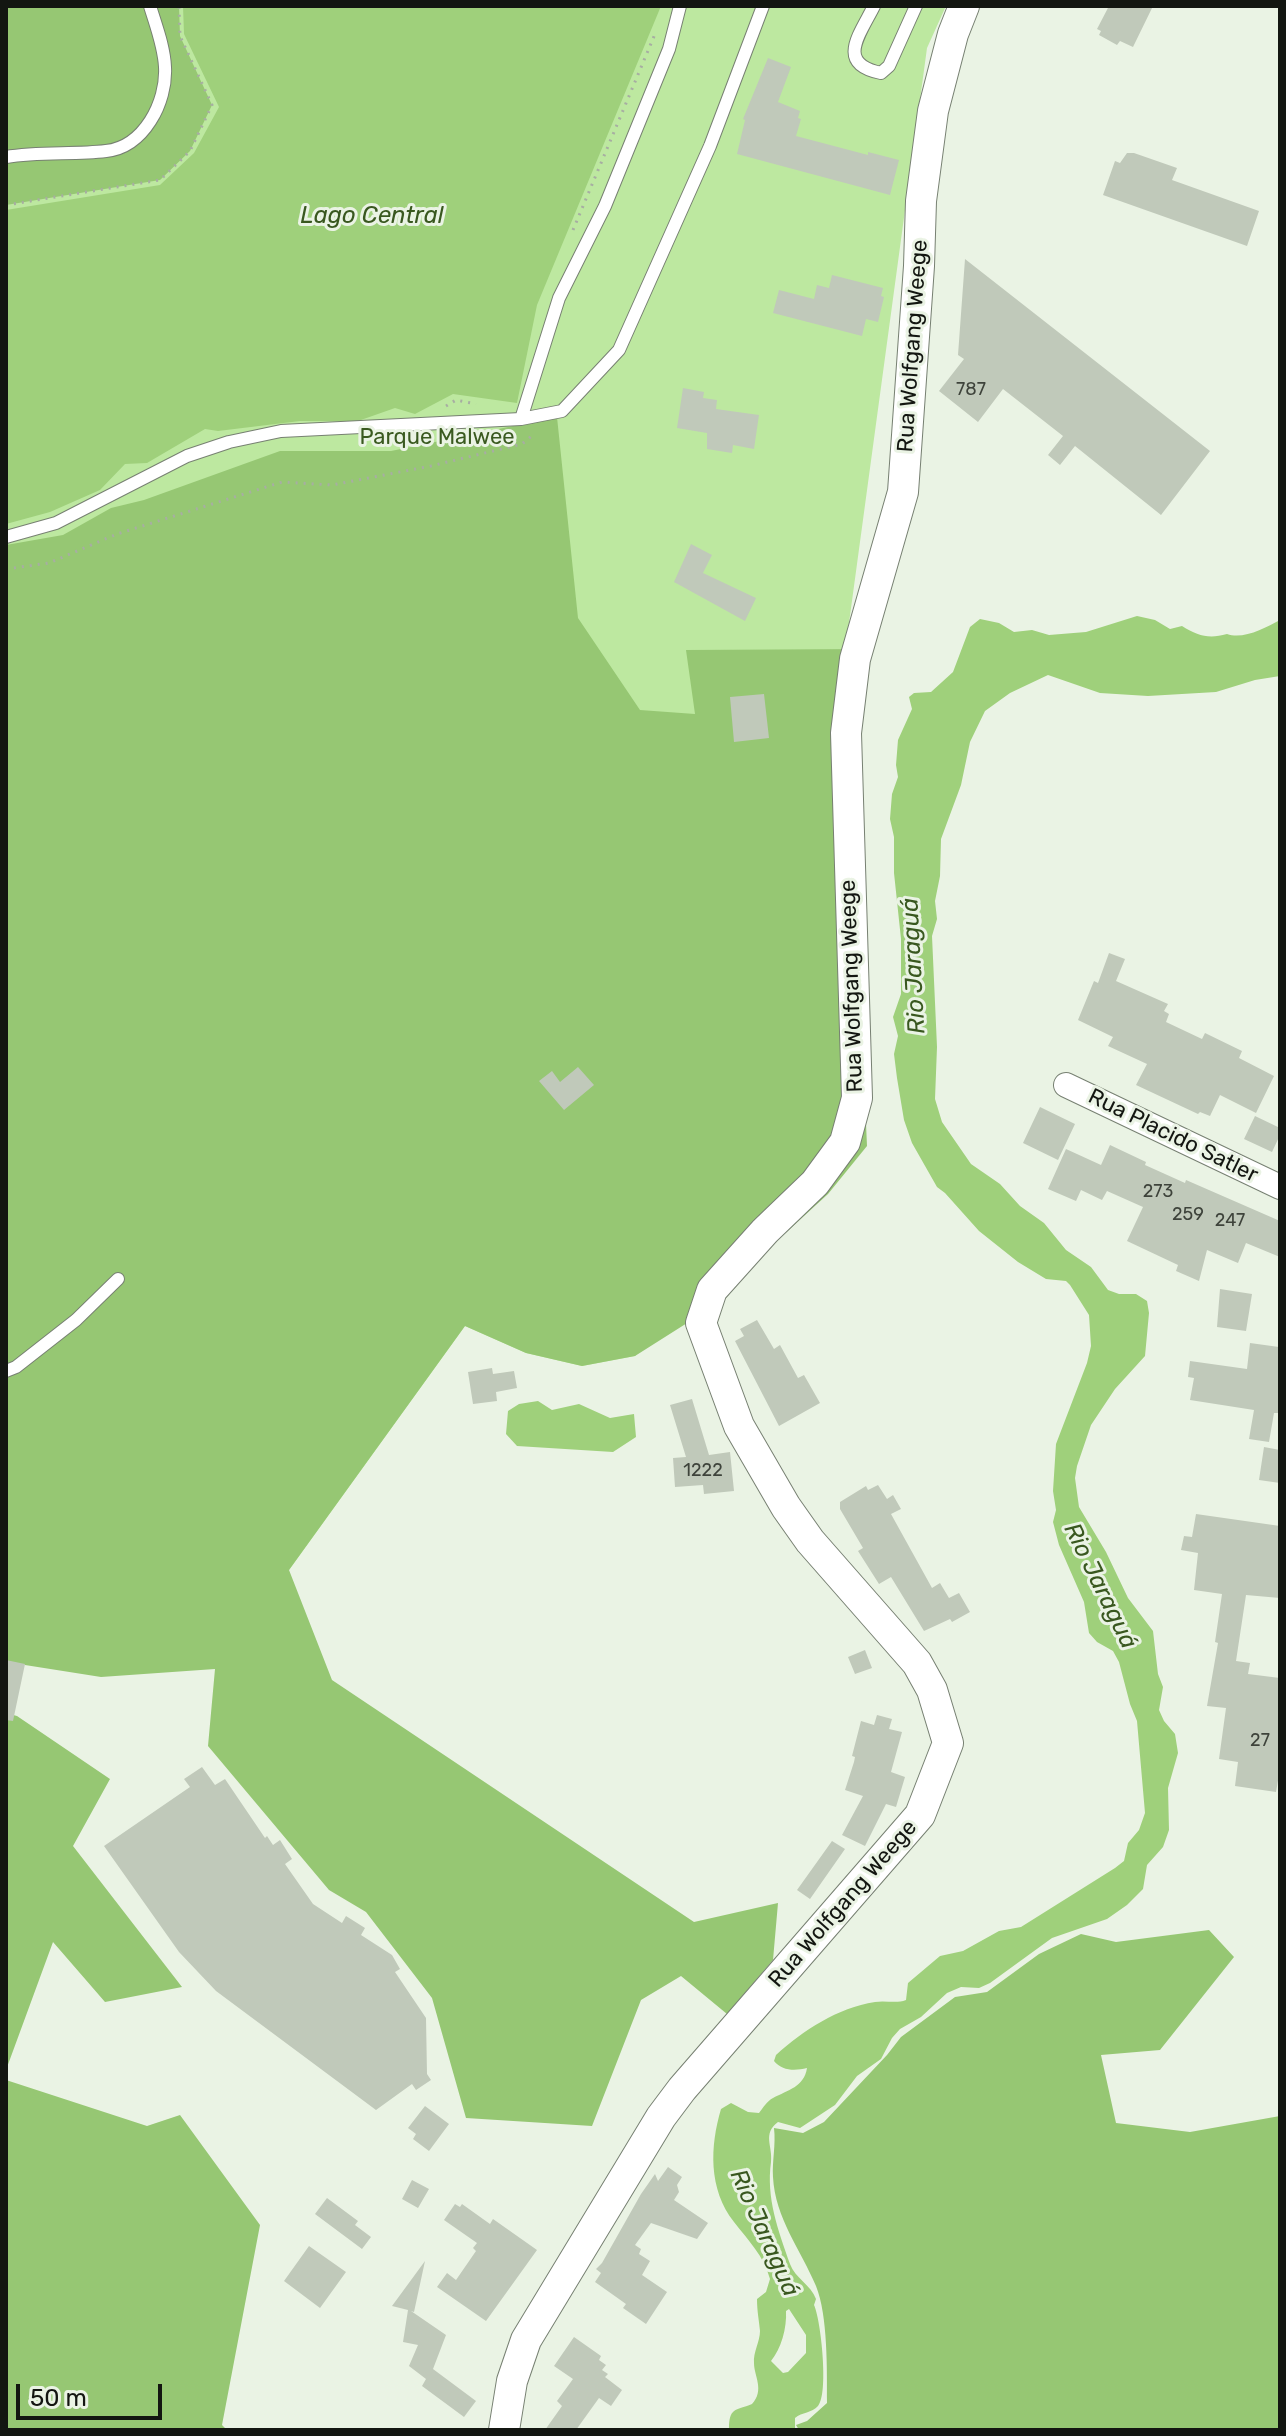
<!DOCTYPE html>
<meta charset="utf-8">
<style>
body{margin:0}
#map{position:relative;width:1286px;height:2436px;overflow:hidden;background:#eaf3e4;font-family:Rubik,sans-serif}
canvas{display:block}
.frame{position:absolute;inset:0;border:8px solid #131611;pointer-events:none}
.scale{position:absolute;left:16px;top:2384px;width:146px;height:36px;box-sizing:border-box;border:4px solid #131611;border-top:0;padding-left:10px;font-size:24px;line-height:28px;white-space:nowrap;color:#131611;-webkit-text-stroke:6px #eaf3e4;paint-order:stroke}
</style>
<div id="map">
<canvas width="1286" height="2436"></canvas>
<div class="frame"></div>
<div class="scale">50 m</div>
</div>
<script>
const ctx = document.querySelector('canvas').getContext('2d');
ctx.lineJoin = 'round';
function fillPath(path, color) {
  ctx.fillStyle = color;
  ctx.fill(path, 'evenodd');
}
function trace(path, color, width, dash) {
  ctx.strokeStyle = color;
  ctx.lineWidth = width;
  ctx.lineCap = dash ? 'butt' : 'round';
  ctx.setLineDash(dash || []);
  ctx.stroke(path);
}
function label(font, color, halo, rows, align = 'center') {
  ctx.font = font + ' Rubik,sans-serif';
  ctx.lineWidth = 6;
  ctx.setLineDash([]);
  ctx.textBaseline = 'middle';
  ctx.strokeStyle = halo;
  ctx.fillStyle = color;
  for (const [text, x, y, turn = 0] of rows) {
    ctx.save();
    ctx.translate(x, y);
    ctx.rotate((+turn || 0) * Math.PI / 180);
    ctx.textAlign = isNaN(turn) ? turn : align;
    if (halo) ctx.strokeText(text, 0, 0);
    ctx.fillText(text, 0, 0);
    ctx.restore();
  }
}
const green = new Path2D(`
 M6,6H946L927,48L838,704L694,1293L635,1356L582,1366L526,1353L465,1326L253,1620L6,1624Z`);
const forest = new Path2D(`
 M6,6H179L180,36L212,105L190,151L160,180L6,205Z
 M557,417L578,618L640,710L695,714L686,650L869,649L849,740L867,1146L828,1194L769,1248L725,1299L635,1356L582,1366L526,1353L465,1326L289,1570L332,1680L694,1922L778,1903L773,1960L727,2014L681,1976L641,2000L592,2126L466,2118L432,1998L366,1912L329,1890L208,1746L215,1669L101,1677L6,1662V545L63,535L111,508L144,500L280,451H391Z
 M6,1713L17,1716L110,1779L73,1846L182,1987L105,2002L53,1942L6,2070Z
 M1209,1930L1234,1957L1160,2050L1101,2055L1116,2123L1190,2132L1280,2116V2430H799L796,2425L807,2421L827,2403C827,2370 828,2316 816,2286C801,2250 775,2218 773,2177C772,2161 776,2145 774,2128L803,2133L824,2122L887,2055L901,2037L955,1997L987,1992L1039,1954L1081,1934L1116,1942Z
 M6,2080L147,2126L180,2115L260,2225L222,2425L227,2430H6Z`);
const water = new Path2D(`
 M183,6H661L537,305L517,403L453,394L415,414L395,408L358,421H300L218,431L205,429L147,463L125,464L100,490L50,512L6,524V210L160,185L194,153L219,107L184,34Z
 M1137,616L1155,620L1170,629L1182,626C1198,636 1209,639 1227,634C1243,640 1265,628 1280,620V676L1255,680L1216,692L1148,696L1100,693L1048,675L1010,693L985,711L970,742L961,785L941,839L940,876L935,901L937,919L932,936L937,1047L935,1099L942,1122L971,1164L1000,1184L1020,1206L1044,1223L1066,1250L1091,1267L1108,1290L1119,1294H1136L1147,1301L1149,1313L1145,1356L1115,1389L1091,1425L1077,1466L1075,1478L1079,1507L1106,1552L1128,1598L1153,1631L1158,1674L1163,1687L1159,1710L1164,1721L1175,1734L1178,1753L1168,1788L1169,1830L1163,1847L1147,1865L1143,1889L1127,1905L1107,1919L1052,1938L990,1983L979,1988L961,1987L947,1993L921,2017L900,2029L892,2038L881,2059L857,2076L835,2105L800,2128L778,2122C762,2134 773,2146 771,2162C766,2198 778,2230 790,2264C795,2278 811,2285 816,2299L814,2305C821,2320 829,2394 818,2406C812,2413 802,2412 795,2418V2430H729C729,2407 735,2411 752,2404C765,2390 754,2376 754,2363C753,2352 760,2342 760,2331C759,2320 757,2311 757,2299L766,2292L770,2279C764,2256 748,2240 734,2222C708,2189 710,2146 721,2109L731,2103L748,2112L759,2113C763,2108 767,2101 773,2098C788,2090 804,2087 807,2068C795,2071 782,2071 774,2061L776,2055C804,2030 837,2008 875,2002C886,2000 896,2004 906,2000L908,1983L940,1956L963,1951L999,1931L1021,1927L1115,1868L1124,1861L1128,1843L1139,1830L1145,1813L1137,1721L1130,1704L1119,1662L1113,1651L1097,1642L1089,1633L1084,1602L1059,1545L1053,1522L1056,1510L1053,1491L1056,1444L1087,1363L1091,1346L1089,1315L1070,1285L1066,1281L1046,1279L1018,1262L979,1231L945,1193L937,1187L912,1143L904,1120L897,1078L894,1054L898,1036L893,1017L901,994V939L894,873V837L890,819L892,794L898,777L896,765L898,740L912,709L909,697L914,693L931,692L953,672L970,627L980,619L999,623L1014,632L1032,630L1049,635L1086,632ZM789,2309L806,2335V2353L788,2372L783,2373L771,2361C781,2349 787,2328 786,2311Z
 M538,1401L552,1410L579,1404L610,1418L634,1414L636,1437L613,1452L517,1446L506,1434L508,1411L519,1404Z`);
const building = new Path2D(`
 M1109,6H1153L1133,47L1120,41L1117,45L1099,35L1101,31L1097,29Z
 M768,58L791,67L778,102L800,111L798,118L801,119L796,136L868,155V152L899,160L890,195L737,154L745,120L743,119Z
 M1127,153H1134L1177,168L1172,180L1259,211L1247,246L1103,195L1115,161L1120,163Z
 M965,259L1210,451L1161,515L1075,446L1060,465L1048,455L1063,436L1003,389L978,422L939,391L964,359L958,355Z
 M832,275L883,288L881,296L884,297L878,322L866,319L862,336L773,313L779,290L814,299L817,285L829,288Z
 M683,388L704,392L703,398L717,400L716,409L759,415L754,449L733,445L732,453L707,449V433L677,428Z
 M691,544L712,555L703,573L756,598L745,621L674,582Z
 M764,694L769,738L734,742L730,697Z
 M1109,953L1125,959L1116,981L1168,1004L1164,1011L1169,1014L1166,1022L1202,1039L1205,1033L1242,1051L1239,1058L1274,1076L1256,1113L1220,1095L1210,1116L1200,1112L1198,1114L1136,1085L1147,1064L1108,1046L1113,1037L1078,1020L1094,981L1098,983Z
 M578,1067L594,1085L564,1110L539,1081L552,1071L560,1082Z
 M1040,1107L1075,1124L1058,1160L1023,1143Z
 M1255,1116L1280,1128V1135L1272,1152L1244,1139Z
 M1110,1145L1146,1162L1145,1165L1185,1183L1186,1180L1280,1221V1257L1246,1243L1238,1263L1207,1250L1199,1281L1176,1271L1178,1265L1127,1241L1143,1207L1107,1191L1102,1200L1081,1190L1076,1201L1048,1189L1066,1149L1101,1165Z
 M1220,1289L1252,1294L1246,1331L1217,1327Z
 M757,1320L774,1349L780,1345L798,1378L804,1375L820,1403L779,1426L735,1341L744,1336L740,1329Z
 M1250,1343L1279,1347L1280,1351V1413H1274L1269,1442L1249,1439L1254,1410L1190,1400L1194,1378L1188,1377L1190,1361L1247,1369Z
 M492,1368L493,1374L514,1371L517,1388L496,1392L497,1401L473,1404L468,1372Z
 M692,1399L709,1455L730,1452L734,1491L704,1494L703,1485L675,1487L673,1458L686,1457L670,1405Z
 M1264,1447L1280,1450V1483L1259,1480Z
 M878,1485L887,1499L893,1495L901,1509L891,1514L932,1588L940,1583L949,1598L959,1593L970,1612L952,1622L950,1619L924,1631L891,1577L879,1584L858,1551L863,1548L840,1509V1502L866,1486L868,1490Z
 M1196,1514L1280,1526V1598L1246,1595L1236,1661L1250,1663L1248,1674L1280,1678V1769L1276,1792L1235,1786L1238,1762L1219,1759L1226,1708L1207,1706L1218,1643L1215,1642L1222,1594L1194,1590L1198,1553L1181,1550L1184,1536L1192,1537Z
 M865,1650L872,1668L855,1674L848,1657Z
 M6,1660L25,1664L13,1721L6,1720Z
 M877,1715L892,1719L889,1729L902,1732L891,1772L905,1777L896,1807L886,1804L865,1846L842,1835L863,1796L845,1790L854,1762L855,1757L852,1756L861,1721L874,1725Z
 M202,1767L215,1785L225,1779L265,1838L267,1836L273,1845L280,1840L292,1859L285,1864L313,1904L342,1923L346,1916L365,1928L361,1935L392,1955L400,1969L395,1972L426,2018L427,2074L431,2080L416,2090L412,2084L376,2110L216,1991L179,1952L104,1846L190,1787L184,1779Z
 M832,1841L845,1849L810,1899L797,1890Z
 M425,2106L449,2124L429,2151L413,2139L416,2134L408,2128Z
 M668,2167L682,2177L677,2185L679,2192L674,2200L708,2223L697,2239L651,2223L635,2245L641,2249L639,2254L650,2261L642,2275L667,2292L646,2324L623,2308L626,2304L595,2282L601,2273L596,2269L602,2263L641,2194L655,2174L658,2181Z
 M412,2180L429,2189L418,2208L402,2199Z
 M327,2198L358,2221L355,2225L371,2237L362,2249L315,2214Z
 M455,2204L460,2207L462,2204L490,2224L493,2219L537,2250L486,2321L437,2287L447,2273L456,2280L476,2251L473,2248L477,2243L444,2220Z
 M309,2246L346,2272L320,2308L284,2281Z
 M425,2261L414,2312L411,2311L446,2335L433,2369L476,2401L464,2417L422,2386L426,2379L409,2366L418,2345L403,2342L408,2310L392,2306Z
 M574,2337L601,2356L599,2360L606,2365L602,2370L608,2374L605,2377L622,2390L611,2406L599,2398L576,2430H545L562,2406L557,2401L573,2379L554,2366Z`);
const path = new Path2D(`
 M6,205L160,180L190,151L212,105L180,36L179,6
 M573,230L655,34
 M446,406L456,400L476,404
 M6,569L49,563L117,534L282,482L332,485L431,466L522,444L534,434`);
const service = new Path2D(`
 M874,6C860,34 835,64 881,73L889,66L916,6
 M6,157C39,151 73,155 106,151C144,147 167,102 165,67C164,46 156,26 150,6
 M521,419L562,411L619,350L710,146L763,6
 M6,537L56,523L187,456L229,442L281,431L521,419L559,298L605,206L669,49L680,6
 M6,1371L16,1367L76,1320L118,1279`);
const minor = new Path2D(`
 M1066,1085L1280,1187`);
const tertiary = new Path2D(`
 M504,2430L512,2381L526,2340L661,2117L682,2089L920,1815L948,1743L932,1690L917,1663L810,1541L786,1507L739,1426L701,1323L712,1290L765,1231L815,1183L845,1142L857,1098L846,733L855,659L903,492L919,266L921,201L933,111L953,34L964,6`);
const numberNames = [
 ["787",971,390],
 ["273",1158,1192],
 ["259",1188,1215],
 ["247",1230,1221],
 ["1222",703,1471],
 ["27",1260,1741]
];
const streetNames = [
 ["Rua Wolfgang Weege",913,346,-86],
 ["Rua Wolfgang Weege",852,986,-92],
 ["Rua Placido Satler",1173,1136,26],
 ["Rua Wolfgang Weege",843,1904,-49]
];
const parkNames = [
 ["Parque Malwee",437,438]
];
const waterNames = [
 ["Lago Central",372,216],
 ["Rio Jaraguá",914,966,-93],
 ["Rio Jaraguá",1100,1586,64],
 ["Rio Jaraguá",764,2233,66]
];
fillPath(green, '#bde8a0');
fillPath(forest, '#96c773');
fillPath(water, '#9fd07b');
fillPath(building, '#c0c9ba');
trace(service, '#778072', 14);
trace(minor, '#778072', 26);
trace(tertiary, '#778072', 32);
trace(path, '#a7aea2', 3, [2, 6]);
trace(service, '#fff', 12);
trace(minor, '#fff', 24);
trace(tertiary, '#fff', 30);
label('18px', '#3e433b', null, numberNames);
label('22px', '#131611', '#eaf3e4', streetNames);
label('22px', '#3a5a20', '#eaf3e4', parkNames);
label('italic 24px', '#39581f', '#eaf3e4', waterNames);
</script>
